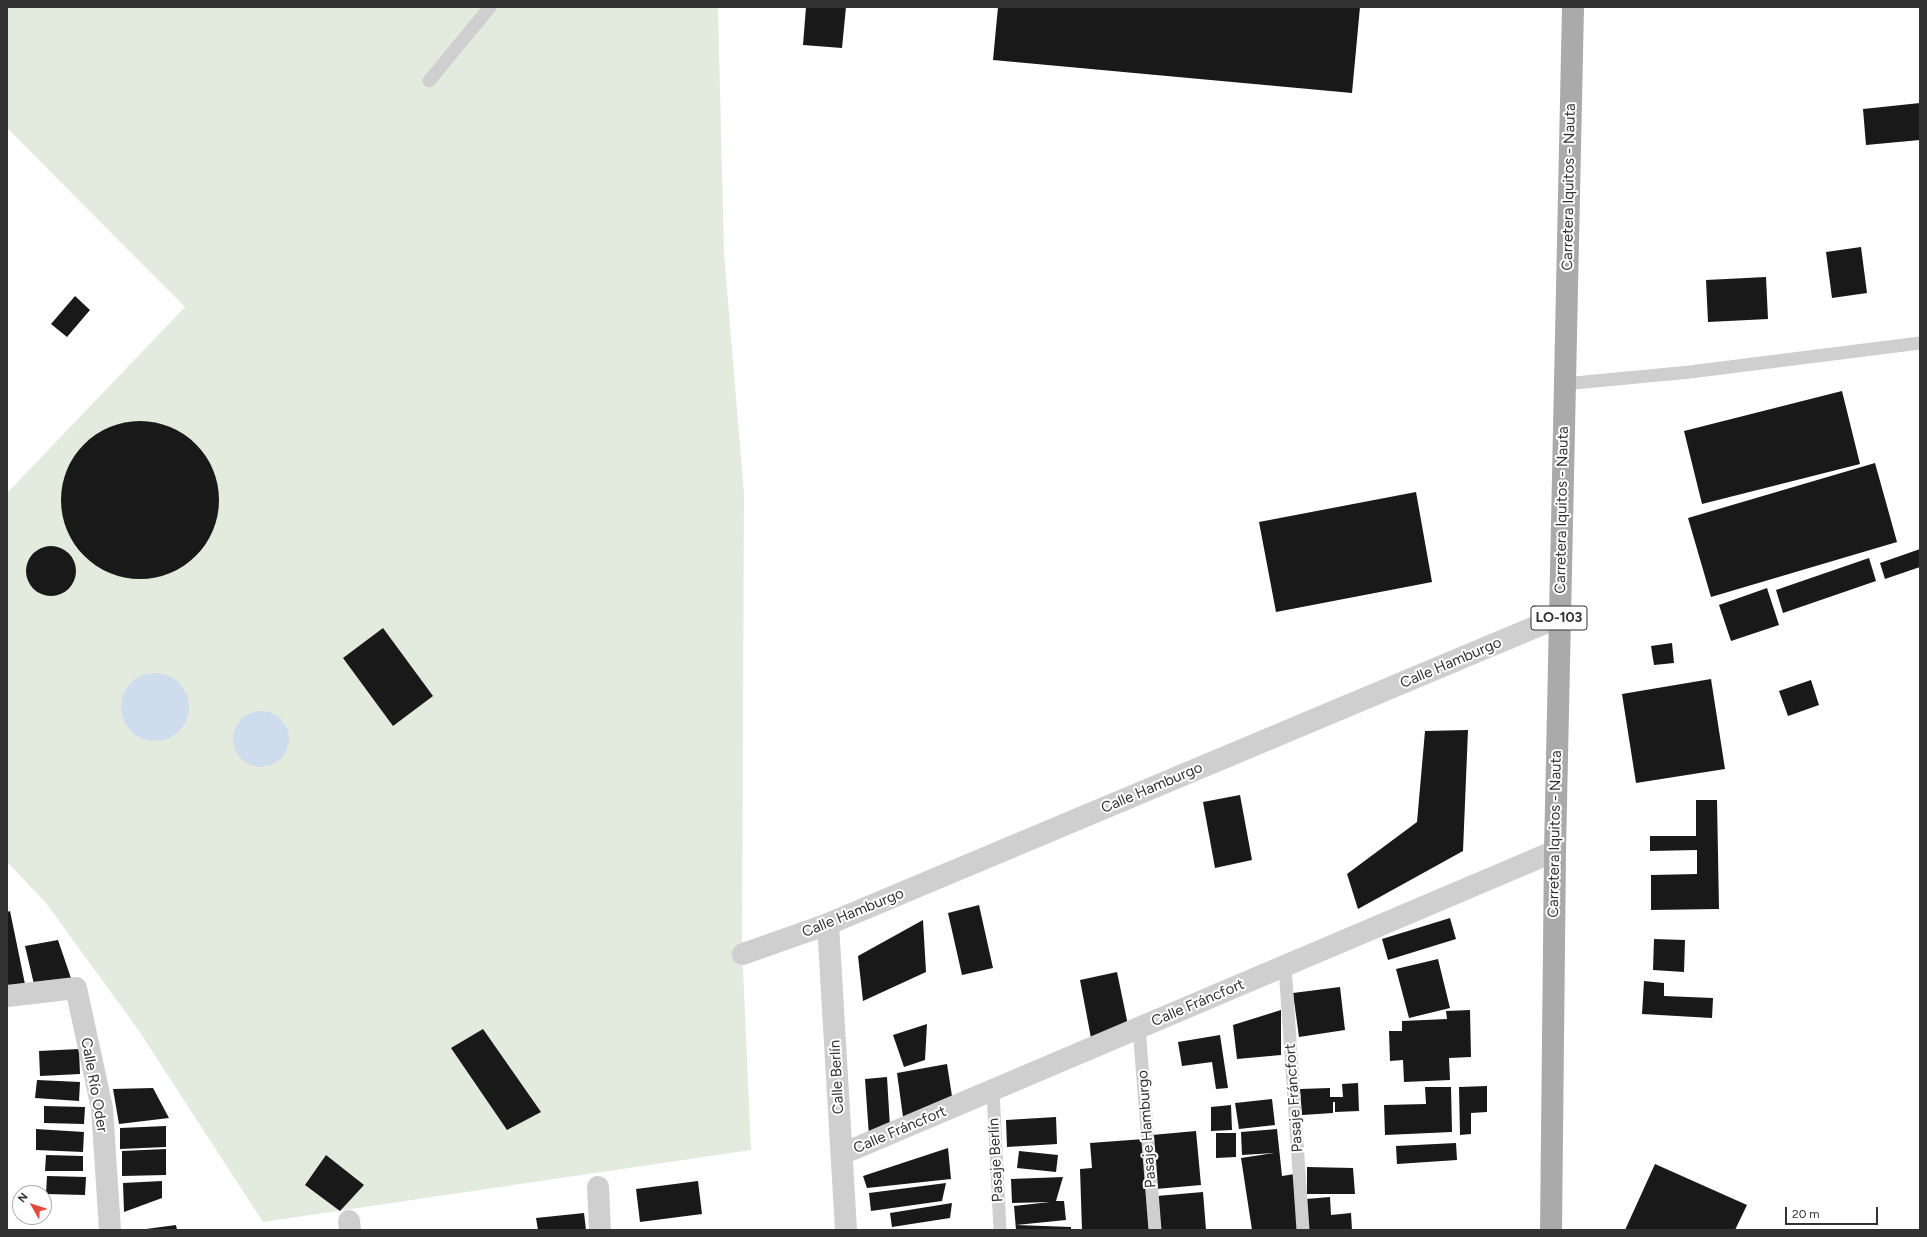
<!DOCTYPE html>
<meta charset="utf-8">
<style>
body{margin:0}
#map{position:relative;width:1927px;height:1237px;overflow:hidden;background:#fff;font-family:Figtree,sans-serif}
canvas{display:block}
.frame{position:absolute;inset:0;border:8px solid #323232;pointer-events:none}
.north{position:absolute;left:12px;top:1185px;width:40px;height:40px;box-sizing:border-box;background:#fff;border:1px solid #adadad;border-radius:50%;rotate:309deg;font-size:11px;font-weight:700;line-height:16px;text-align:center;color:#323232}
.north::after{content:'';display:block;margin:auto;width:14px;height:18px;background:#e34a3a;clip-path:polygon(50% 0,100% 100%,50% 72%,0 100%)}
.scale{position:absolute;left:1785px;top:1207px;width:93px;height:18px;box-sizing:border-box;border:2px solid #323232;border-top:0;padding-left:5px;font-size:12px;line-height:14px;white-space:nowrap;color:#323232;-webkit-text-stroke:3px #fff;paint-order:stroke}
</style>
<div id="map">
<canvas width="1927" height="1237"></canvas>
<div class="frame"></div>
<div class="north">N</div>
<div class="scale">20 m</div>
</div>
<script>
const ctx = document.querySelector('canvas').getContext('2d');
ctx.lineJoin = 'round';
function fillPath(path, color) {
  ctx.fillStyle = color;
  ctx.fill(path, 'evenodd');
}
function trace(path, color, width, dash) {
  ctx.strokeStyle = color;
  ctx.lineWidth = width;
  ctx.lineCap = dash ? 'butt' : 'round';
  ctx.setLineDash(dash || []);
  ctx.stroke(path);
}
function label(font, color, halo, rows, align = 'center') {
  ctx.font = font + ' Figtree,sans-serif';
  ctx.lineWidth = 4;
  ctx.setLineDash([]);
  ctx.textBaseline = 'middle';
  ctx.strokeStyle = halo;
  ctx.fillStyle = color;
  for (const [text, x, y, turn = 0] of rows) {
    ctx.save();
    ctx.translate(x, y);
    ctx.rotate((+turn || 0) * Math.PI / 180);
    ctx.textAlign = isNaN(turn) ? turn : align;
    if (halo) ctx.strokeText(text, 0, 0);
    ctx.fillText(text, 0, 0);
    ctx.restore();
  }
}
const green = new Path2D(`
 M7,7H718L724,253L744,494L742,947L751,1150L263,1222L139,1031L46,903L7,862V493L185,307L7,128Z`);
const water = new Path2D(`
 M121 707a34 34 0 1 1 68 0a34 34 0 1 1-68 0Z
 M233 739a28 28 0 1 1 56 0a28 28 0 1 1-56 0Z`);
const building = new Path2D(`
 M806,7H846L842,48L803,45Z
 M998,7H1360L1352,93L993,60Z
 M1920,103V140L1866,145L1863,109Z
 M1861,247L1867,293L1832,298L1826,252Z
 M1766,277L1768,319L1708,322L1706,280Z
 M75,296L90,310L67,337L51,324Z
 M1842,391L1860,464L1702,504L1684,431Z
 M61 500a79 79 0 1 1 158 0a79 79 0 1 1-158 0Z
 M1875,463L1897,542L1711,597L1688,518Z
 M1416,492L1432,582L1276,612L1259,522Z
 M26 571a25 25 0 1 1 50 0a25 25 0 1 1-50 0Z
 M1920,549V567L1885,579L1880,563Z
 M1869,558L1876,581L1783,613L1776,590Z
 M1767,588L1779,625L1731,641L1719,605Z
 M383,628L433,696L393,726L343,658Z
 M1672,643L1674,663L1654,665L1651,646Z
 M1711,679L1725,769L1636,783L1622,694Z
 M1811,680L1819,705L1788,716L1779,691Z
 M1468,730L1463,851L1358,909L1347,874L1417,822L1425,731Z
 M1240,795L1252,860L1215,868L1203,802Z
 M1696,800H1717L1719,909L1651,910V875L1697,874V850L1650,851V836H1696Z
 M979,905L993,968L962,975L948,913Z
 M10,911L26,989L7,987V912Z
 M1450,918L1456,939L1388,960L1382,939Z
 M923,920L926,972L863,1001L858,956Z
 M1654,939L1685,940L1684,972L1653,970Z
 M58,940L73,984L36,993L25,946Z
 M1438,959L1450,1008L1409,1018L1396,969Z
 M1117,972L1129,1030L1091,1038L1080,980Z
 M1644,981L1664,983V996L1713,998L1712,1018L1642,1014Z
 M1340,987L1345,1030L1299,1037L1293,993Z
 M1281,1010V1055L1237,1059L1233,1025Z
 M1470,1010L1471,1057L1449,1058L1450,1080L1404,1082L1403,1060L1390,1061L1389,1031H1402V1021L1447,1019L1446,1011Z
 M927,1024L925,1060L904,1067L893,1035Z
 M483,1029L541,1112L507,1130L451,1048Z
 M1220,1035L1228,1088L1216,1089L1212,1062L1182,1066L1178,1042Z
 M79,1049L80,1074L40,1076L39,1051Z
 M947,1064L954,1109L903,1117L897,1073Z
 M887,1077L890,1127L869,1136L865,1079Z
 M37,1080L80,1082L79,1101L35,1098Z
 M1358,1083L1359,1111L1335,1112V1102H1333V1113L1302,1115L1300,1089L1330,1088V1097H1343L1342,1084Z
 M1487,1086V1112L1471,1113V1134L1460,1135L1459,1087Z
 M1425,1087H1451L1452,1132L1385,1135L1384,1105L1426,1104Z
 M153,1088L169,1118L119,1124L113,1089Z
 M1272,1099L1275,1125L1239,1129L1235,1103Z
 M1231,1105L1232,1130L1211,1131V1107Z
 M44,1106L85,1107L84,1124L44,1123Z
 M1056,1117L1057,1144L1007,1147L1006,1120Z
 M166,1126V1147L120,1149V1128Z
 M36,1129L84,1132L83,1152L36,1150Z
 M1277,1129L1282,1176L1295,1174L1303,1230H1252L1241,1158L1274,1153L1242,1155L1241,1132Z
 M1196,1131L1201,1185L1156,1189L1152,1135Z
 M1216,1133H1236V1157L1216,1158Z
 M1144,1139L1154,1230H1082L1080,1169L1092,1168L1090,1143Z
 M1456,1143L1457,1160L1397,1164L1396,1146Z
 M948,1148L951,1179L867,1188L863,1176Z
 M166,1149V1175L122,1176V1151Z
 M1019,1151L1058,1155L1056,1172L1017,1168Z
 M46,1155L83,1156V1171H45Z
 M326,1155L364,1185L340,1211L305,1185Z
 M1655,1164L1747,1205L1735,1230H1625Z
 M1307,1167L1353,1168L1355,1194H1307Z
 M47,1176L86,1177L85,1195L46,1194Z
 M1063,1177L1056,1201H1064L1066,1220L1016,1225L1071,1227V1230H1016L1014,1206L1050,1202L1012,1203L1011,1179Z
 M162,1181V1198L124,1212L123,1183Z
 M698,1181L702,1214L640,1222L636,1189Z
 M946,1183L942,1201L871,1211L869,1193Z
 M1203,1192L1206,1230H1159L1157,1196Z
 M1330,1197L1331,1215L1351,1213L1352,1230H1309L1306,1199Z
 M952,1203L950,1218L892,1227L890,1213Z
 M584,1213L586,1230H538L536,1218Z
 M176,1225L177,1230H146V1229Z`);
const service = new Path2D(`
 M429,81L490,7
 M1564,384L1690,372L1920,343
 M1285,967L1303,1230
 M1139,1028L1155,1230
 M993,1091L1000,1230`);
const minor = new Path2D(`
 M828,924L846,1230
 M743,954L828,924L1559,617
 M7,996L76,988L102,1108L110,1230
 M842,1154L1555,851
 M598,1187L600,1230
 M349,1221L350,1230`);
const primary = new Path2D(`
 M1551,1230L1555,851L1573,7`);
const shields = [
 [1559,618,56]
];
const shieldNames = [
 ["LO-103",1559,618]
];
const streetNames = [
 ["Carretera Iquitos - Nauta",1569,187,-89],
 ["Carretera Iquitos - Nauta",1562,510,-89],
 ["Calle Hamburgo",1451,663,-23],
 ["Calle Hamburgo",1152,788,-23],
 ["Carretera Iquitos - Nauta",1555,834,-89],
 ["Calle Hamburgo",853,913,-22],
 ["Calle Fráncfort",1198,1003,-23],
 ["Calle Berlín",837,1077,-93],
 ["Calle Río Oder",94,1085,80],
 ["Pasaje Fráncfort",1294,1098,-94],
 ["Pasaje Hamburgo",1147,1129,-94],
 ["Calle Fráncfort",900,1130,-23],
 ["Pasaje Berlín",996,1160,-93]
];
fillPath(green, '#e3ebde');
fillPath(water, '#cedced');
fillPath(building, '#191919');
trace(service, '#cfcfcf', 13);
trace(minor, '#cfcfcf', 22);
trace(primary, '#aaa', 22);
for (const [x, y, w] of shields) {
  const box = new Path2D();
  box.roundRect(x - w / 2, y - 12, w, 24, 3);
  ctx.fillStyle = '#fff';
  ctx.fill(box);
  trace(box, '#323232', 1);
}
label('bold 14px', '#323232', null, shieldNames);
label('15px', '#323232', '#fff', streetNames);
</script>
